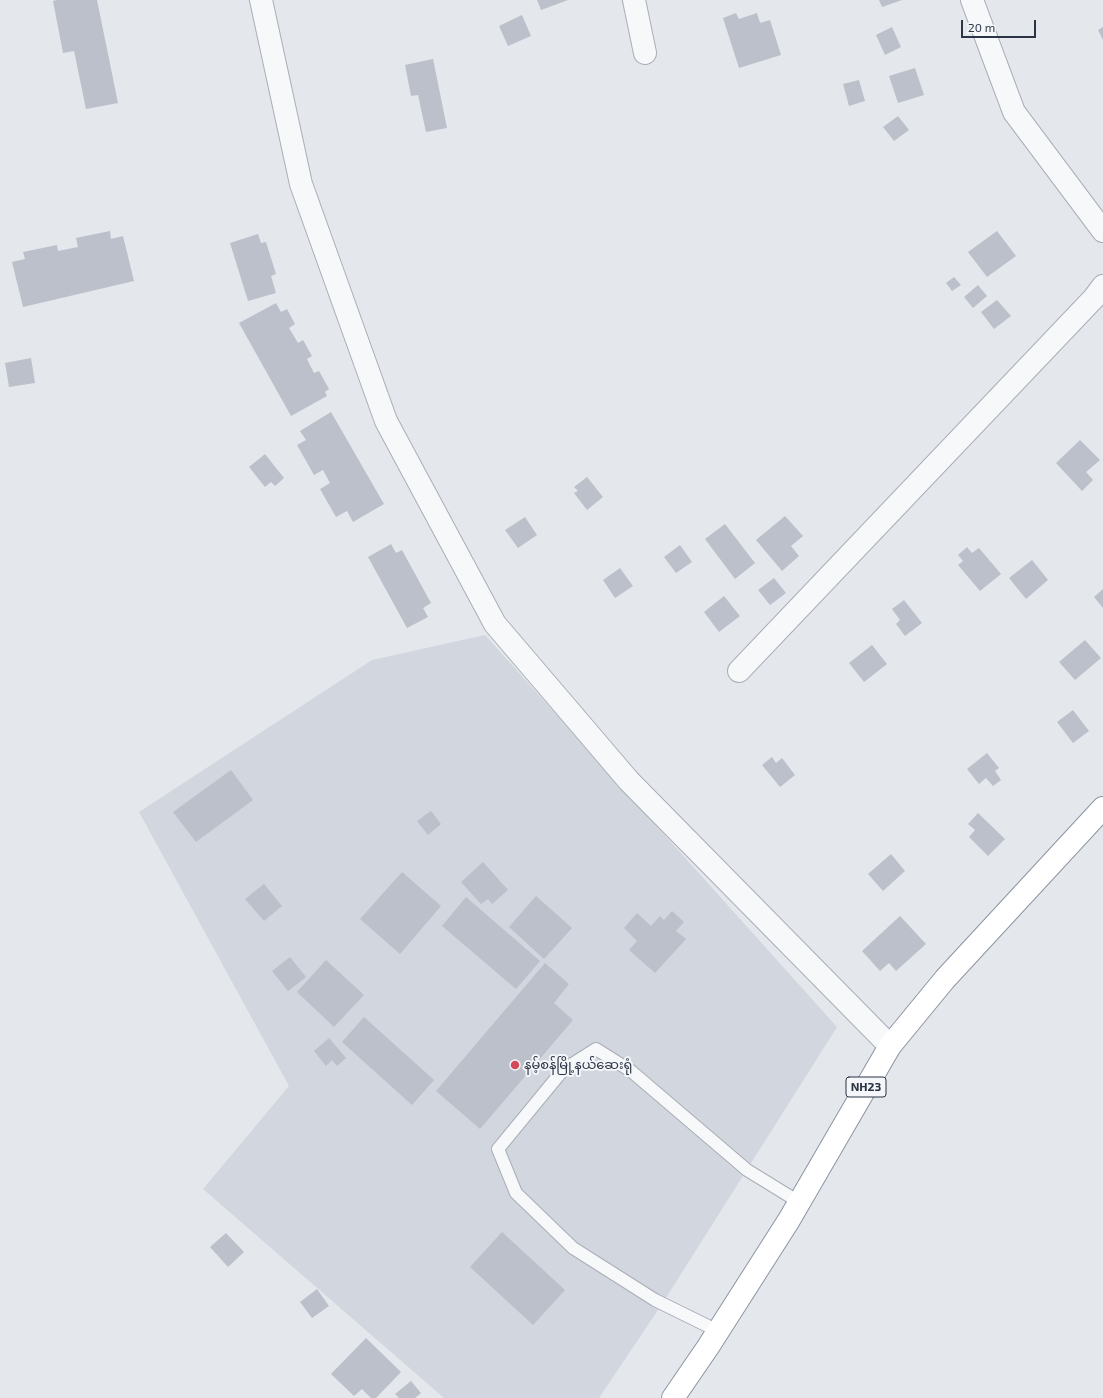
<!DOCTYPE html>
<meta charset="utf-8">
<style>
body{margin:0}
#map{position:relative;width:1103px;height:1398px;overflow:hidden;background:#e4e7ec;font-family:"Exo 2",sans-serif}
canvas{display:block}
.scale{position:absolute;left:961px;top:20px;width:75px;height:18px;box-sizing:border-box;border:2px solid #2b3445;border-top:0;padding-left:5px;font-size:12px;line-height:14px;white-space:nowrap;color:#2b3445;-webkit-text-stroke:3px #f4f6f9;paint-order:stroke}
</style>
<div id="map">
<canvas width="1103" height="1398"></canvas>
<div class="scale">20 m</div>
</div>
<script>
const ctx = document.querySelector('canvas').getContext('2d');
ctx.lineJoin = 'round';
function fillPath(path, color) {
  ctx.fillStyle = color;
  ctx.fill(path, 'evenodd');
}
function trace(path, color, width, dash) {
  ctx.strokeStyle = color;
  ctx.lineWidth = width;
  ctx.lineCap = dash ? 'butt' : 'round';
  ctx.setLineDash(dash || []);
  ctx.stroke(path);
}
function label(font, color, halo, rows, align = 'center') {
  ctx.font = font + ' "Exo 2","Noto Sans Myanmar",sans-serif';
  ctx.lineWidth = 4;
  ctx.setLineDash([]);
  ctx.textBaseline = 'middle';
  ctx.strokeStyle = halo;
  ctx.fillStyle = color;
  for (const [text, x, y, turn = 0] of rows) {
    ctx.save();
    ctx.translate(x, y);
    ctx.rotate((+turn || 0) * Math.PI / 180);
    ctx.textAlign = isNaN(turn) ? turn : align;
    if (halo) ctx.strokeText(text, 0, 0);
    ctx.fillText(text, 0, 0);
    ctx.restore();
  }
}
const built = new Path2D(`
 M485,635L837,1027L662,1304L599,1398H444L203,1189L289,1086L139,812L372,660Z`);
const building = new Path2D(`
 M57,0H97L118,103L86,109L74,51L63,53L53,1Z
 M537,0H568L541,10Z
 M879,0H902L882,7Z
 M736,13L739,19L757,13L760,23L770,20L781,55L739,68L723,18Z
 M522,15L531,36L508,46L499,26Z
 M892,27L901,47L885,55L876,35Z
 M1103,27V40L1098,30Z
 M433,59L447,128L426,132L418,95L411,96L405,65Z
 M915,68L924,95L898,103L889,76Z
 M859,80L865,101L849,106L843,84Z
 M898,116L909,130L894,141L883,127Z
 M110,231L111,239L123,236L134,281L23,307L12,262L25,259L23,252L57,245L58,251L78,247L76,238Z
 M997,231L1016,256L987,277L968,252Z
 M258,234L261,243L266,242L276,274L271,276L276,293L248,301L230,243Z
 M954,277L961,285L952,291L946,283Z
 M978,285L987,296L973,308L964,297Z
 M997,300L1011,316L994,329L981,312Z
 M276,303L281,312L287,309L295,324L289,328L298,343L303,340L312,356L307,359L314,373L319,371L329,389L325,392L327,396L291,416L239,323Z
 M31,358L35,383L9,387L5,363Z
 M331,412L384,504L353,522L347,511L336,517L320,489L330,483L323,470L314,475L297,445L306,440L300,431Z
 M1080,440L1100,460L1086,472L1093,480L1082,491L1056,463Z
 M265,454L284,478L275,486L271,482L265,487L249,467Z
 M587,477L603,497L587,510L574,493L578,491L574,487Z
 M785,516L803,536L791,546L799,556L782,571L756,540Z
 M525,517L537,535L518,548L505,530Z
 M725,524L755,563L735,579L705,539Z
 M391,544L396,553L402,550L431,603L423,608L428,617L407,628L368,557Z
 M680,545L692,562L676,573L664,557Z
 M967,547L972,553L979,548L1001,574L980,591L958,565L963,561L958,555Z
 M1032,560L1048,580L1026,599L1009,578Z
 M620,568L633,586L615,598L603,580Z
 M774,578L786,593L770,605L758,590Z
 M1103,589V608L1094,597Z
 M724,596L740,616L719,632L704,612Z
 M904,600L922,623L905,636L896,624L900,620L892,609Z
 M1085,640L1101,658L1075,680L1059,662Z
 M872,645L887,664L864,682L849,663Z
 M1073,710L1089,731L1073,743L1057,722Z
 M987,753L999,768L995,771L1001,780L993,786L986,778L979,784L967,769Z
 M772,757L776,763L782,758L795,775L780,787L762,765Z
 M231,770L253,800L196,842L173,812Z
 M431,811L441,824L428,835L417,821Z
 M978,813L1005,839L988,856L969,837L975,830L968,824Z
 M891,854L905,871L883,891L868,874Z
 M483,862L508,890L492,904L488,899L481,904L461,882Z
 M402,872L441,906L400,954L360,919Z
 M264,884L282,906L264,921L245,899Z
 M536,896L572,928L544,959L509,927Z
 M466,897L540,961L516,989L442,926Z
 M672,911L684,922L676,931L686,939L655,973L629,950L637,941L624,928L637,913L651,926L660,916L664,920Z
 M900,916L926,944L896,971L889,963L880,971L862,951Z
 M290,957L306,977L288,991L272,971Z
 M326,960L364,995L334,1027L297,992Z
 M545,963L569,984L554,1003L573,1020L480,1129L436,1091Z
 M364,1017L434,1080L412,1105L342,1042Z
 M329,1038L346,1058L337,1066L332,1060L326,1066L314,1051Z
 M502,1232L565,1290L533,1325L470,1267Z
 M226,1233L244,1252L228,1267L210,1247Z
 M317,1289L329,1306L312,1318L300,1302Z
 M366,1338L401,1372L376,1398H371L362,1389L354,1396L331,1374Z
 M411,1381L421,1393L415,1398H399L395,1394Z`);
const lane = new Path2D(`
 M718,1331L655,1300L573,1248L516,1193L498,1149L563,1070L596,1049L631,1071L747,1170L799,1202`);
const street = new Path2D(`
 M261,0L301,184L386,421L495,624L629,781L890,1046
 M634,0L645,53
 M972,0L1014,112L1103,231
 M739,671L1094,298L1103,286`);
const highway = new Path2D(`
 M673,1398L708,1347L789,1220L890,1046L945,979L1103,808`);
const markers = [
 [515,1065,5,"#d1495b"]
];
const shields = [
 [866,1087,40]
];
const shieldNames = [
 ["NH23",866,1087]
];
const poiNames = [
 ["နမ့်စန်မြို့နယ်ဆေးရုံ",524,1065]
];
fillPath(built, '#d2d6de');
fillPath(building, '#bbc0ca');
trace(lane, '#a9aeb7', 14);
trace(street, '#a9aeb7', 24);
trace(highway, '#8b94a3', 24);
trace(lane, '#f7f8fa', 12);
trace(street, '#f7f8fa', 22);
trace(highway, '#fff', 22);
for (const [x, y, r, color] of markers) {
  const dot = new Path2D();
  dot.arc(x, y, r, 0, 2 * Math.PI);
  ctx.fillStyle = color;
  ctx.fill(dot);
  trace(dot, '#f4f6f9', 1.5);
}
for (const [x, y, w] of shields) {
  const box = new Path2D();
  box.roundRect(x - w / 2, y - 10, w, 20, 3);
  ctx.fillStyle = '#f4f6f9';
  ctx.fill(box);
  trace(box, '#2b3445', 1);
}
label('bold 12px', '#2b3445', null, shieldNames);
label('13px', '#2b3445', '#f4f6f9', poiNames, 'left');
</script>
